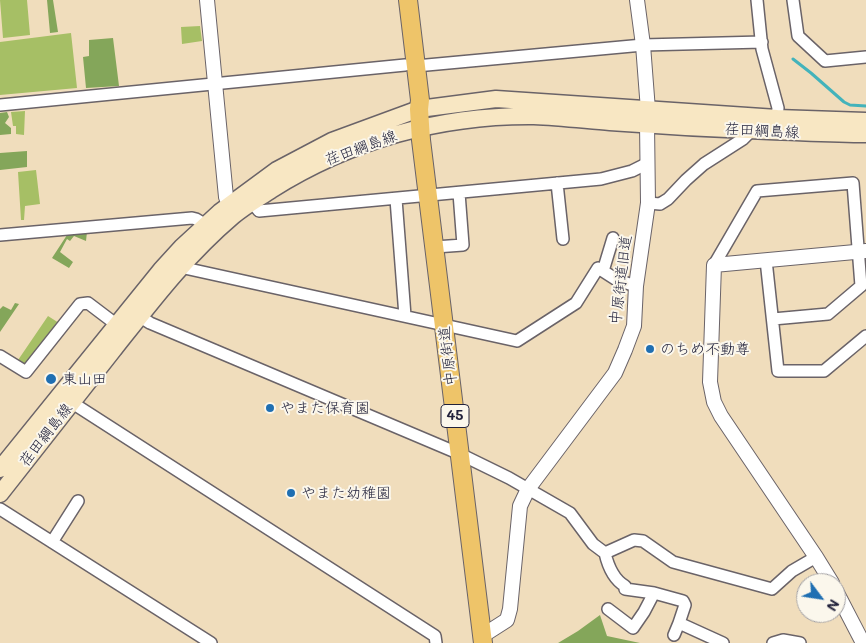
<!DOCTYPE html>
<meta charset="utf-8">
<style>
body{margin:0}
#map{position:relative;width:866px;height:643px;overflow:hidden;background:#f0ddbc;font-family:Mali,sans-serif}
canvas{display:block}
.north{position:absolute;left:796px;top:573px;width:50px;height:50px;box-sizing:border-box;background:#fbf7ec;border:1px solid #a4a2a5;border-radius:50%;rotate:121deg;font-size:14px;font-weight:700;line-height:20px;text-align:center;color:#22223b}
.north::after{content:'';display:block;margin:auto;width:18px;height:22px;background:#1f6fb2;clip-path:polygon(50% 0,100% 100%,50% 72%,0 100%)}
</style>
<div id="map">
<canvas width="866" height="643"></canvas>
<div class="north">N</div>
</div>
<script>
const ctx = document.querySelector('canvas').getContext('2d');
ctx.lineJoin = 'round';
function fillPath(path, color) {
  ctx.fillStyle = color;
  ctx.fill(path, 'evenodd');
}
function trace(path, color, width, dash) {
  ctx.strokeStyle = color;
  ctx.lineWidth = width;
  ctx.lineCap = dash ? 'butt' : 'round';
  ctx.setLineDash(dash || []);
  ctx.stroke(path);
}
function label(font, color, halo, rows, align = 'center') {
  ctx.font = font + ' Mali,"Klee One",sans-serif';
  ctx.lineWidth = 4;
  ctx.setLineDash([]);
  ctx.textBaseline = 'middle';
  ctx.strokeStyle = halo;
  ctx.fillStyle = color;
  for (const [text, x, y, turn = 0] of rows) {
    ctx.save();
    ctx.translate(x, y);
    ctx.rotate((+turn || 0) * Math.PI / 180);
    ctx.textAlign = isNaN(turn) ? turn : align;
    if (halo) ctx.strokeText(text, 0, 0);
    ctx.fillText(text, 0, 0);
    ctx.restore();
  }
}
const green = new Path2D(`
 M0,0H27L30,35L3,38Z
 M200,26L202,41L182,44L181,27Z
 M71,33L77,88L0,95V42Z
 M25,111L24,135L16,134V126H13L11,112Z
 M36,170L40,204L25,206L24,220H21L18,172Z
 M48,316L59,323L26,367L16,363Z`);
const forest = new Path2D(`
 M47,0H53L58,32L50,33Z
 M113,38L119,86L86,88L83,57L89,56V40Z
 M7,112L9,117L5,123L11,128V134L0,135V113Z
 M27,151V167L0,170V153Z
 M87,232L86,241L74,236L70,241L67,239L60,252L73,262L69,268L52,258L67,235Z
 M15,303L19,304L0,332V309L3,306L11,310Z
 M600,615L607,636L640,643H558L578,631Z`);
const stream = new Path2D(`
 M793,59L811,73L844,102L850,105L866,106`);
const minor = new Path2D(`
 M757,0L762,49L778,108L777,118
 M793,0L798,36L825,61L866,57
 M416,66L643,45L762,42
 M0,105L405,65
 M557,183L563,239
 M396,199L405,316
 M252,202L259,211L601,179L632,171L648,163
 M648,203L660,204L668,199L686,180L704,164L743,139L752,130
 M0,235L192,218L196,219L206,225
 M613,238L603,271L617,280L636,286
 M435,247L463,245L459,193
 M766,260L778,371H824L866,336
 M183,263L189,269L517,341L576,303L598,268L603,271
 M714,265L757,191L853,183L861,286L828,314L773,319
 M139,316L150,323L460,454L509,478L570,513L593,544L605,553L634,540L643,541L673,562L772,589L792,571L816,557
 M0,356L26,372L80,304L88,303L117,325
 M71,402L435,636L436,643
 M0,509L211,643
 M52,542L78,501
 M605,553C608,566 613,579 625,586V589L654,593L683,601L685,605L679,623L723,643
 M608,609L633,628L644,612L654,593
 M674,635L679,623
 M773,643L783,640L800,643`);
const tertiary = new Path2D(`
 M207,0L226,197L229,205L234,214
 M832,583L816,557L721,416L714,402L710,382L714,265L866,251
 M836,591L863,643
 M482,636L507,620L510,609L520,506L528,489L615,373L625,350L634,326L636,286L648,203L647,124L648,110L643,45L637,0`);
const secondary = new Path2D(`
 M0,469L161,270L182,247L220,212L277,170L332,141L419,109L496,99L777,118L866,121
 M0,494C38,445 76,397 114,349C152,301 186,256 233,216C245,206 259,198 271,190C350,140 441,115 534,116C559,117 585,120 610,122C663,126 716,129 769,131C801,132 834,134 866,134`);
const primary = new Path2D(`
 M408,0L420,100L419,109L421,140L483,643`);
const markers = [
 [650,349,5,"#1f6fb2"],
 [51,379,6,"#1f6fb2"],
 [270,408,5,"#1f6fb2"],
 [291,493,5,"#1f6fb2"]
];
const shields = [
 [455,416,28]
];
const shieldNames = [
 ["45",455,416]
];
const streetNames = [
 ["荏田綱島線",762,131,3],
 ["荏田綱島線",361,148,-20],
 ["中原街道旧道",621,280,-83],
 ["中原街道",448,356,-97],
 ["荏田綱島線",46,435,-52]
];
const poiNames = [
 ["のちめ不動尊",660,349],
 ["東山田",62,379],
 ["やまた保育園",280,408],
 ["やまた幼稚園",301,493]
];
fillPath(green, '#a6bf65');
fillPath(forest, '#84a65a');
trace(stream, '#43b3bb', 3);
trace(minor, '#6a6368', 14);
trace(tertiary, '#6a6368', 16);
trace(secondary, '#6a6368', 19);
trace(primary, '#6a6368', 20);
trace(minor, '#fff', 11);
trace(tertiary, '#fff', 14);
trace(secondary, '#f8e7c3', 16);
trace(primary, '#eec469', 18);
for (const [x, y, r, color] of markers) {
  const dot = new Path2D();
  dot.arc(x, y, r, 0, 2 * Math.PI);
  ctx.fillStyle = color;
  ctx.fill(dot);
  trace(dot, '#fbf7ec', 2);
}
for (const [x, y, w] of shields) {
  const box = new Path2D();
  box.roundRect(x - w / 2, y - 11.5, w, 23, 4);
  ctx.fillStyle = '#fbf7ec';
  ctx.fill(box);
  trace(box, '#22223b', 1);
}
label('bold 14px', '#22223b', null, shieldNames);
label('15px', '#22223b', '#fbf7ec', streetNames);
label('15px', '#22223b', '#fbf7ec', poiNames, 'left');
</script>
